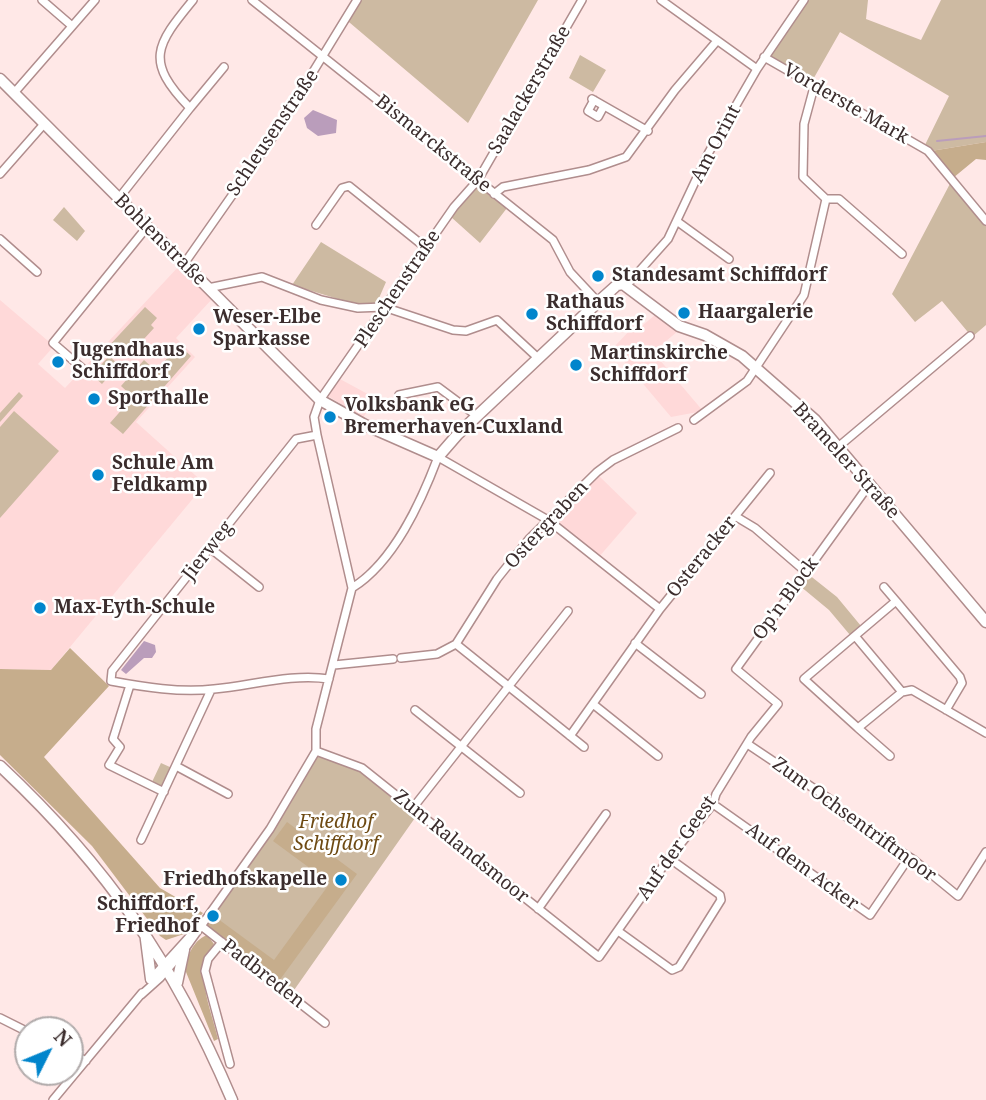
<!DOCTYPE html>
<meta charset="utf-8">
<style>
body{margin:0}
#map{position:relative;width:986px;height:1100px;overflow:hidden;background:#ffe8e7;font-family:"Noto Serif",serif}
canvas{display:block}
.north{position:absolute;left:14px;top:1016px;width:70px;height:70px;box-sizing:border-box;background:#fff;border:2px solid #b1abab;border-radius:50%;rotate:47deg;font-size:19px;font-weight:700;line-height:28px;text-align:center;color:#3b2d2d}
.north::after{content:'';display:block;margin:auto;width:24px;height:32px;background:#0185cc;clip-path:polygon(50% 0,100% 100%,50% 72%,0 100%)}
</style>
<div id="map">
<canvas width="986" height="1100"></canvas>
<div class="north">N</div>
</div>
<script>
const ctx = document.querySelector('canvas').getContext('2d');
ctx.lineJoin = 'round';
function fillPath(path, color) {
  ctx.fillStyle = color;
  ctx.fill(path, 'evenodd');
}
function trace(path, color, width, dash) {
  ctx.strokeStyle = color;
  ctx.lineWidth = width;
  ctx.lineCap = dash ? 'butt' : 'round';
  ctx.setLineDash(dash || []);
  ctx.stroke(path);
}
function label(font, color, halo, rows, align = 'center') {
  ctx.font = font + ' "Noto Serif",serif';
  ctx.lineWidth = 5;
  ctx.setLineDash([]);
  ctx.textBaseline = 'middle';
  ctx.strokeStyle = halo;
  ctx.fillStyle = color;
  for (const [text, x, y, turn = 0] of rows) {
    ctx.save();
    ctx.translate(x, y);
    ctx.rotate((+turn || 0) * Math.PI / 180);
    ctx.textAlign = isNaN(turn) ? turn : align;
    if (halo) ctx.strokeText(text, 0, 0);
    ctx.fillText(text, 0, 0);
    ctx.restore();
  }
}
const built = new Path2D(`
 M180,265L213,298L176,338L195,357L136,422L205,484L51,670L0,669V300L54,346L38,364L65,388Z
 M655,315L678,331L653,352L703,411L671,417L613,348L633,327L637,330Z
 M340,379L375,398L363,418L328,396Z
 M598,475L637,513L598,558L552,521Z`);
const green = new Path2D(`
 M353,0H538L468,123L343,17Z
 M802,0H868L866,19L921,40L941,0H986V142L931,151L924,147L949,96L840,32L811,83L764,56Z
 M580,55L606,70L593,92L569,78Z
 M953,178L986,218V325L972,337L942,301L915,322L892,294Z
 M477,185L507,208L480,243L451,217Z
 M64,207L85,231L77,241L53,220Z
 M321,242L386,282L376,305H358L292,285Z
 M145,307L157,318L151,325L154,328L132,352L124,345L115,355L107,348Z
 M179,345L191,356L123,434L110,423L133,397L121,386L144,360L156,371Z
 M109,356L119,365L102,384L92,375Z
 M19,392L23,396L0,422V413Z
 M14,411L59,451L0,518V427Z
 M808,574L837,597L861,626L850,635L829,610L800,586Z
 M318,756L354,767L417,815L292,993L204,926L279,821L311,763Z
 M161,763L172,768L163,788L152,782Z`);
const forest = new Path2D(`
 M986,142V160L976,159L953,178L931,151Z
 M70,648L109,686L44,757L160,888L203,913L184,934L166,940L160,936L92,846L0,755V669L51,670Z
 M287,822L357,874L279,981L206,927L214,916L274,960L330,883L273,841Z
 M207,935L214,944C193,972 211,1008 218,1039L214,1041L186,972C186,958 192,941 207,935Z`);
const water = new Path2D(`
 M313,110L337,120L336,133L318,136L307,128L304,118Z
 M144,641L155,645L156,652L152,658H144L126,674L121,670Z`);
const stream = new Path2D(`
 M937,141L986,136`);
const street = new Path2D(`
 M42,0L72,26
 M252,0L553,240L570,272L598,302
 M661,0L757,69
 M764,57L928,151L986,221
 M814,87L804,124L803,177L826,199
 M14,93L95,0
 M592,99L648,131
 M594,100L588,111L598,117L604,106
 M190,108L224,67
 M0,174L44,124
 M494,194L503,187L589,170L626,157L675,90L716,42
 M119,198L190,108C144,61 156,45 193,0
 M826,199H839L902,254
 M678,222L729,259
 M316,225L342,188L349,186L426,248
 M0,239L37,272
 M184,264L275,134L357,0
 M626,286L668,239L709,152L757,69L804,0
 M208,288L262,277L321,300L358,308L384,307L453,330L466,331L497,320L538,358
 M82,368L53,343L147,227
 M399,395L438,387L477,416
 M694,420L747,381L804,295L826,199
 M317,435L296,439L112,671L111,681C144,687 180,693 214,689C250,686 292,673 329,679
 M838,447L970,336
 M735,516L755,528L806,572
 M210,548L259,587
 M884,587L896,601
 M352,588C394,562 421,502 438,457L548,520L660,609
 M855,636L902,692L912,690L986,733
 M635,643L701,694
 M456,644L584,747
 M401,658L437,654L456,644L497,579L529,539L597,472L613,460L678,428
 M334,665L393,659
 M130,685L113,739L120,747L109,765L164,792
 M902,692L858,728L804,679L896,601L960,677L962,683L946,710
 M593,704L658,756
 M415,710L520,793
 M858,728L890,756
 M570,736L660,609L770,473
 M749,745L831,800L842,814L914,860L958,896L986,852
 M316,751L362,768L599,957L669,858L713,804L716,794L751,737L778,704L736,669L869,485
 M176,766L228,794
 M713,804L870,915L908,859
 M412,809L568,611
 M141,840L211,690
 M538,909L606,814
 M200,925L325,1023
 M618,931L672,970L679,967L721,900L720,895L669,858
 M222,942L208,959L205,971L230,1064
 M150,980L189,937
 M141,995L160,978L184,950L270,829L316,751V729L352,588L317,435L314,417L320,400L454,207L478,180L582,0
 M0,1018L28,1032
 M70,1053L86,1061
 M53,1100L142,993`);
const secondary = new Path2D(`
 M0,79L320,400L365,425L438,457L458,434L598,302L617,285L623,284L679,326L705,335L742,356L815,420L986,622
 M0,766C108,867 174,964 232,1100
 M145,932L151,979
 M177,983L184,950`);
const markers = [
 [598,276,7,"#0185cc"],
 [684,313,7,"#0185cc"],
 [532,314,7,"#0185cc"],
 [199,329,7,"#0185cc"],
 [58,362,7,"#0185cc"],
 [576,365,7,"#0185cc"],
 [94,399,7,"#0185cc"],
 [330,417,7,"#0185cc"],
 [98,475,7,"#0185cc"],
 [40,608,7,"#0185cc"],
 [341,880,7,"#0185cc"],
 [213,916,7,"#0185cc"]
];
const streetNames = [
 ["Saalackerstraße",530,90,-60],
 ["Vorderste Mark",846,104,30],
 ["Schleusenstraße",273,133,-56],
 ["Bismarckstraße",433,144,39],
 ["Am Orint",716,144,-62],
 ["Bohlenstraße",160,240,45],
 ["Pleschenstraße",398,289,-56],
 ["Brameler Straße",846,461,48],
 ["Ostergraben",547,525,-47],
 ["Jierweg",208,551,-52],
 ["Osteracker",702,557,-51],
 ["Op'n Block",786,599,-54],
 ["Zum Ochsentriftmoor",854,820,36],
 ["Zum Ralandsmoor",461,847,39],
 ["Auf der Geest",677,848,-55],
 ["Auf dem Acker",802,867,36],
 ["Padbreden",263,974,38]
];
const poiNames = [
 ["Standesamt Schiffdorf",612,276],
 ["Rathaus",546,303],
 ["Schiffdorf",546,325],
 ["Haargalerie",698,313],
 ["Weser-Elbe",213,318],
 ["Sparkasse",213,340],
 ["Jugendhaus",72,351],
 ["Schiffdorf",72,373],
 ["Martinskirche",590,354],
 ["Schiffdorf",590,376],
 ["Sporthalle",108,399],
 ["Volksbank eG",344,406],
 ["Bremerhaven-Cuxland",344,428],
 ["Schule Am",112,464],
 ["Feldkamp",112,486],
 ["Max-Eyth-Schule",54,608],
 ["Friedhofskapelle",327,880,"right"],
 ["Schiffdorf,",199,905,"right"],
 ["Friedhof",199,927,"right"]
];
const parkNames = [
 ["Friedhof",336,823],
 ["Schiffdorf",336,845]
];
fillPath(built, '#ffd9d9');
fillPath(green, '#cdbaa2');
fillPath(forest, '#c6ad8c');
fillPath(water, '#ba9dbb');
trace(stream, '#ba9dbb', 2);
trace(street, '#b08d8d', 10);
trace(secondary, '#b08d8d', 13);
trace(street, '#fff', 7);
trace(secondary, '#fff', 10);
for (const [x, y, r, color] of markers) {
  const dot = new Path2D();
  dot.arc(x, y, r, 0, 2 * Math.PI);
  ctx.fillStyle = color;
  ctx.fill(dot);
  trace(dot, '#fff', 2.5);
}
label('19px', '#3b2d2d', '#fff', streetNames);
label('bold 19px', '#3b2d2d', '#fff', poiNames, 'left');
label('italic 19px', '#6e4a13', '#fff', parkNames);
</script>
